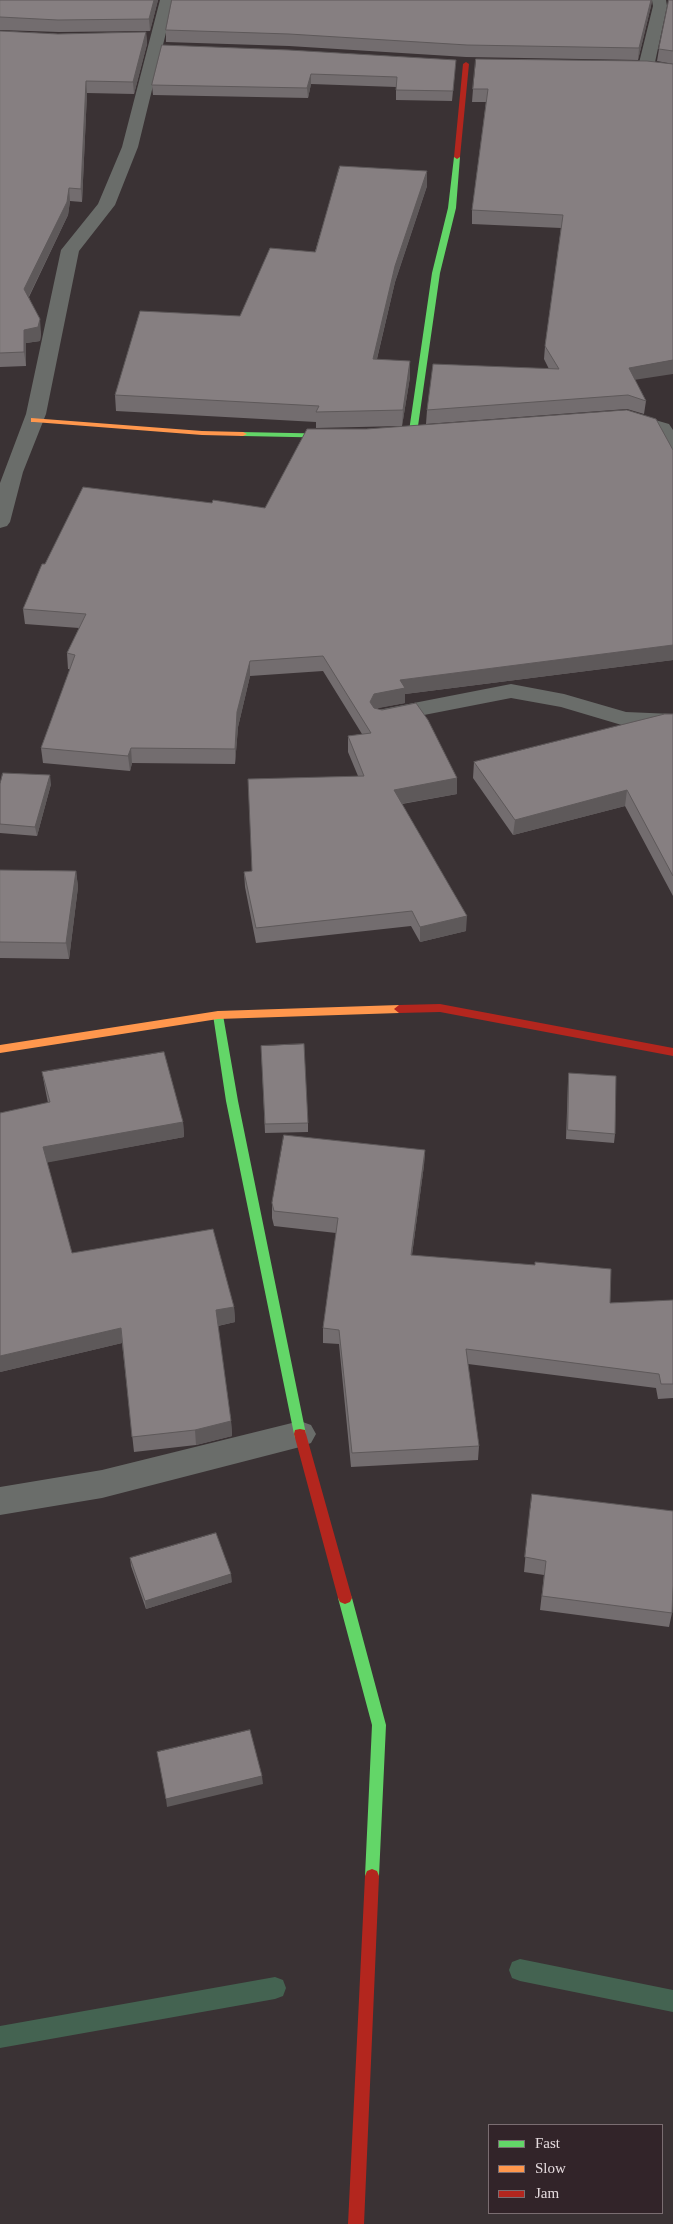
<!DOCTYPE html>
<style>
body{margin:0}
#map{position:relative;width:673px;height:2224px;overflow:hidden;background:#3a3234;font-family:"Times New Roman",serif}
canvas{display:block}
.legend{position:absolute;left:488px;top:2124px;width:175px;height:90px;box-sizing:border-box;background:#322429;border:1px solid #7a6d71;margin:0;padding:6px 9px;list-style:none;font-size:15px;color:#e5dbde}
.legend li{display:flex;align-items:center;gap:10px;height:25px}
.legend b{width:25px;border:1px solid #7a6d71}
</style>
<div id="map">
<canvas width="673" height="2224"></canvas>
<ul class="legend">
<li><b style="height:6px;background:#63d668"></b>Fast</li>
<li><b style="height:6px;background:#ff974d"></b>Slow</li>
<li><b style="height:6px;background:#b3261e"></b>Jam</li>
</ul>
</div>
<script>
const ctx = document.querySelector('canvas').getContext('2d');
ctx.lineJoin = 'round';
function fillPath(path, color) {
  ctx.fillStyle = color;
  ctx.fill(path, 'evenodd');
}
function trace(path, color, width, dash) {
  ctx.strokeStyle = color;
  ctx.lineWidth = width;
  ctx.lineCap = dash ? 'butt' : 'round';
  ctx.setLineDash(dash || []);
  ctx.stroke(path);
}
const stream = new Path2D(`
 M520,1959L673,1990V2012L520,1981L512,1978L509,1970L512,1962Z
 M275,1977L283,1980L286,1988L283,1996L275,1999L0,2048V2026Z`);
const street = new Path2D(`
 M160,0H174L138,147L115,205L79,251L46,414L23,472L10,522L7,526L0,528V483L26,414L61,250L98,204L122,147Z
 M652,0H666L667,6L654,67L652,70H640L638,67L653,6Z
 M624,411L669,424L673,430V450L666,448L655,432L617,421L614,417L617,413Z
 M511,684L564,694L626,712L673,714V728L625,726L561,707L511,698L383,723L375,721L372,716L375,711L383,709Z
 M300,1421L311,1425L316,1434L311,1443L300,1447L102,1498L0,1515V1487L102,1470Z`);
const fast = new Path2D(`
 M457,155L460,157L456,208L440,273L417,433L413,435L379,437V433H382L409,431L432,273L448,208L454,157Z
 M240,432L342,434L346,436L342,438L243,436H240Z
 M218,1011L223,1015L238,1101L306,1434L305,1438L300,1439L295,1438L294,1434L226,1101L213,1015Z
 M345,1592L350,1594L352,1598L386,1725L379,1876L377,1881L372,1883L367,1881L365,1876L372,1725L338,1598L340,1594Z`);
const slow = new Path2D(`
 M31,418L202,431L243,432L247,434L243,436L202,435L34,422H31Z
 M399,1005L404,1009L399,1013L218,1019L0,1053V1045L218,1011Z`);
const jam = new Path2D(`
 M466,62L469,64L460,157L457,159L454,157L463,64Z
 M440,1004L673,1048V1056L440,1012L399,1013L394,1009L399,1005Z
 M300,1429L305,1430L306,1434L352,1598L350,1602L345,1604L340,1602L338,1598L294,1434L295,1430Z
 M372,1869L377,1871L379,1876L364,2224H348L365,1876L367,1871Z`);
const wall = new Path2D(`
 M0,0H158L150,31L59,32L0,30Z
 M172,0H652L651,6L638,60L466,57L289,46L166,42V30Z
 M668,0H673V64L657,61L659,49L668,3Z
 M0,31L58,34L146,32L147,44L134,94L87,93L82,202L70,201L68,215L29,297L41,333L40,341L26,343V366L0,367Z
 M162,45L455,70L452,101L396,100V87L311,84L308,98L153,95L152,85Z
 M673,64L635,380L646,401L644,414L627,409L426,424L427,410L549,369L544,359L545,346L561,228L472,224V210L486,102H472L473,89Z
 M427,171V186L395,282L377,359L410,377L402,426L316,428V422L116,411L115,395L240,316L315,252Z
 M673,450V660L405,694V703L377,708L457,778V794L402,804L466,931L420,942L411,926L256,943L245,887L244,872L252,871L358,776L348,752V736L362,734L323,671L250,676L238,727L235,764L132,763L130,771L43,763L41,748L70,669H68L67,653L79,628L25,624L23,609L45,564L212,503L265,508Z
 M673,714V896L625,806L513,835L473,778L474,762Z
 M0,784H51L37,836L0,833Z
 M0,870L76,871L78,887L69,959L0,958Z
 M261,1046L308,1123V1132L265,1133Z
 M42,1072L183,1122L184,1137L47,1162L72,1253L234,1307L235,1322L218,1326L231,1421L232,1436L196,1445L134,1452L122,1343L0,1372V1113L48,1103L45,1088Z
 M569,1073L615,1134L614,1143L566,1139L568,1082Z
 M425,1150L424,1165L412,1255L610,1303L673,1300V1398L658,1399L656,1388L468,1364L479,1446L478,1460L351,1467L339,1344L323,1343V1328L336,1233L274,1226L272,1218V1203Z
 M530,1508L672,1613L669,1627L540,1610L544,1575L524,1572Z
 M130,1558L232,1582L146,1609L131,1566Z`);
const shadedWall = new Path2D(`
 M154,0H158L150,31L149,19Z
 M651,0H652L651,6L638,60L639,48Z
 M146,32L147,44L134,94L133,82Z
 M311,74V84L308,98L307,88Z
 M86,81L87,93L82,202L81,189Z
 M427,171V186L395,282L373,375V359L395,266Z
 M69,188L70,201L68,215L26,302L24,289Z
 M40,319L41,333L40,341L26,343V366L24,352V330Z
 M673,360V374L627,381L629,368Z
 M410,361V377L402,426L403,410Z
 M673,645V660L405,694V703L374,709L370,702L374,694L400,680Z
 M250,661V676L238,727L235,764V749L237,712Z
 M131,748L132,763L130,771L128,756Z
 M50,775L51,784L37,836L35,827Z
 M457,778V794L394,805V790Z
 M627,790L625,806L513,835L515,820Z
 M76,871L78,887L69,959L66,943Z
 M467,916L466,931L420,942V927Z
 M183,1122L184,1137L45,1163L43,1147Z
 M425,1150L424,1165L410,1269L411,1255Z
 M234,1307L235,1322L217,1326L216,1310Z
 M121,1328L122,1343L0,1372V1356Z
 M231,1421L232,1436L196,1445L195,1430Z
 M231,1574L232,1582L146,1609L145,1601Z
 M262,1776L263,1784L167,1807L166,1799Z`);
const building = new Path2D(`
 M0,0H154L149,19L58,20L0,17Z
 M172,0H651L639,48L467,45L289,34L166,30Z
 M669,0H673V51L659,49Z
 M0,31L58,34L146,32L133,82L86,81L81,189L69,188L67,202L24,289L40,319L38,327L24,330V352L0,353Z
 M162,45L289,50L456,60L453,91L396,90L397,77L311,74L307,88L152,85Z
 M476,59L647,61L673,64V360L629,368L646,401L628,395L427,410L433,364L559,369L545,346L563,215L472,210L488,89H473Z
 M340,166L427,171L395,266L373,359L410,361L403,410L316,412L319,406L115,395L140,311L240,316L270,248L315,252Z
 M627,410L656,419L673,450V645L400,680L405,688L374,694L370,702L374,708L382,710L416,703L428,720L457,778L394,790L467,916L420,927L412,911L256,928L244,872L252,871L248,779L364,776L348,736L371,733L323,656L250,661L237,712L235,749L131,748L128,756L41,748L75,655L67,653L86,614L23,609L42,564H45L83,487L212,503L213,500L265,508L307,429H366Z
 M665,714H673V876L627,790L515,820L474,762Z
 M3,773L50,775L35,827L0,824V784Z
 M0,870L76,871L66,943L0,942Z
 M304,1044L308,1123L265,1124L261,1046Z
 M164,1052L183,1122L43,1147L72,1253L213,1229L234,1307L216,1310L231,1421L195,1430L132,1437L121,1328L0,1356V1113L50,1102L42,1072Z
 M569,1073L616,1076L615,1134L568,1130Z
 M284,1135L425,1150L411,1255L535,1265V1262L611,1269L610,1303L673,1300V1384H661L659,1374L466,1349L479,1446L352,1453L339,1330L323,1328L338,1218L274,1211L272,1203Z
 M532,1494L673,1511V1586L672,1613L542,1596L546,1561L525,1557Z
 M216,1533L231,1574L145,1601L130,1558Z
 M250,1730L262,1776L166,1799L157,1752Z`);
fillPath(stream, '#446351');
fillPath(street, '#6a6d6a');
fillPath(fast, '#63d668');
fillPath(slow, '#ff974d');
fillPath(jam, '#b3261e');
fillPath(wall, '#736d6f');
fillPath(shadedWall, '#5e595a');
fillPath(building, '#867f81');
trace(building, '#5e595a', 1);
</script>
